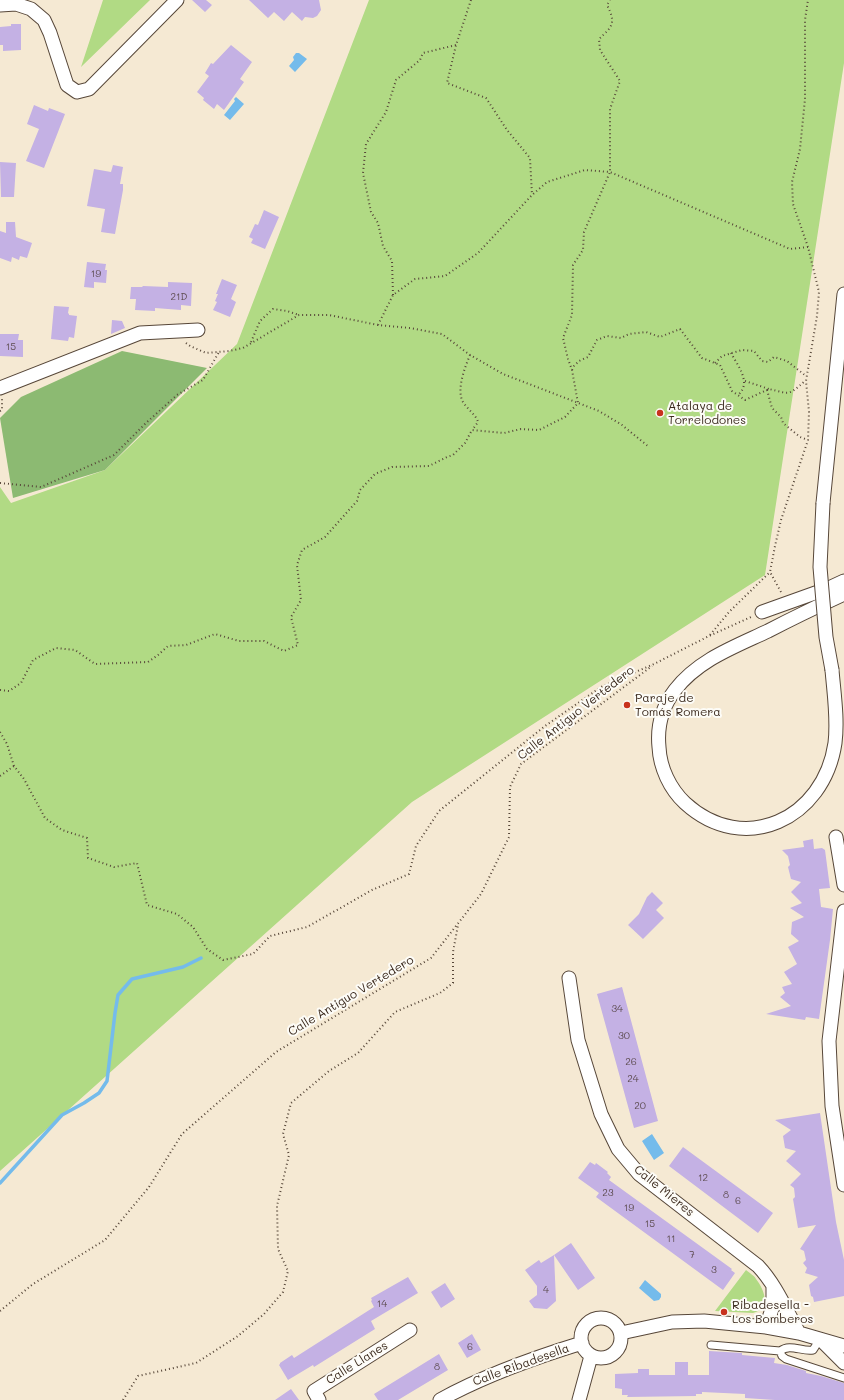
<!DOCTYPE html>
<meta charset="utf-8">
<style>
body{margin:0}
canvas{display:block;background:#f5e9d3}
</style>
<canvas width="844" height="1400"></canvas>
<script>
const ctx = document.querySelector('canvas').getContext('2d');
ctx.lineJoin = 'round';
function fillPath(path, color) {
  ctx.fillStyle = color;
  ctx.fill(path, 'evenodd');
}
function trace(path, color, width, dash) {
  ctx.strokeStyle = color;
  ctx.lineWidth = width;
  ctx.lineCap = dash ? 'butt' : 'round';
  ctx.setLineDash(dash || []);
  ctx.stroke(path);
}
function label(font, color, halo, rows, align = 'center') {
  ctx.font = font + ' Mali,sans-serif';
  ctx.lineWidth = 4;
  ctx.setLineDash([]);
  ctx.textBaseline = 'middle';
  ctx.strokeStyle = halo;
  ctx.fillStyle = color;
  for (const [text, x, y, turn = 0] of rows) {
    ctx.save();
    ctx.translate(x, y);
    ctx.rotate((+turn || 0) * Math.PI / 180);
    ctx.textAlign = isNaN(turn) ? turn : align;
    if (halo) ctx.strokeText(text, 0, 0);
    ctx.fillText(text, 0, 0);
    ctx.restore();
  }
}
const green = new Path2D(`
 M103,0H150L81,67Z
 M369,0H844V63L765,575L412,802L0,1171V487L11,503L105,470L237,344Z
 M746,1270C749,1273 754,1275 756,1279C765,1290 771,1309 753,1313L715,1311Z`);
const forest = new Path2D(`
 M122,351L207,368L105,470L13,498L0,418L21,397Z`);
const water = new Path2D(`
 M296,53H299L307,59L295,72L289,66L294,60L293,57Z
 M236,97L244,104L230,120L224,115L235,101L234,99Z
 M652,1134L664,1153L654,1160L642,1141Z
 M645,1280L661,1294V1297L659,1300L654,1301L639,1288Z`);
const stream = new Path2D(`
 M0,1183L62,1115L84,1103L99,1093L107,1081L115,1013L118,995L132,979L183,967L201,958`);
const building = new Path2D(`
 M192,0H206L212,5L205,12Z
 M249,0H319L321,10L317,16L313,18L305,17L302,21L292,12L284,21L274,12L268,18Z
 M11,24H21V50L3,51V45H0V27L11,26Z
 M231,45L252,62L240,79L244,82L224,110L217,104L214,109L203,100L204,98L197,92L209,76L205,73L211,63L213,64Z
 M34,105L48,111L49,108L65,114L44,168L26,161L39,129L27,124Z
 M0,162L16,163L14,197H1Z
 M113,165L123,167L120,184H123V190L115,234L101,232L105,209L87,206L94,169L111,172Z
 M264,210L279,217L265,249L251,243L253,239L249,237L255,224L258,225Z
 M6,222H15L16,237L32,243L27,258L20,256L19,260L12,257L11,262L0,258V231L6,233Z
 M87,262L106,264L105,270H107L106,283L94,282V288L84,287Z
 M222,279L237,285L231,299L236,302L230,317L213,310L217,302L215,301L218,294H216Z
 M168,282L192,283L191,306L181,305V310L155,308V311L135,310L136,299H130L131,287H142L143,286L168,287Z
 M54,306L69,307L68,313L69,314V315L77,316L74,338L69,337L68,341L51,339Z
 M112,320L122,321L125,328L111,334Z
 M0,334H19L18,340H23V357L0,356Z
 M813,839L814,849L822,848L825,850L830,888L819,889L821,907L833,909L830,940L819,1019L806,1017L805,1020L766,1014L791,1006L780,997L785,993L782,987L792,984L784,972L797,964L788,947L799,941L791,934L792,922L804,917L790,908L802,903L791,892L801,882L791,879L788,867L790,865L788,856L782,850L804,847L803,841Z
 M652,892L663,903L656,910L664,918L643,939L628,925L639,914L647,897Z
 M622,987L658,1121L634,1128L597,994Z
 M820,1113L836,1222L844,1260V1296L814,1302L813,1297L811,1296L809,1285L818,1277L805,1273L807,1268L803,1263L806,1260L804,1251L800,1249L816,1225L798,1228L793,1199L795,1197L794,1188L790,1185L801,1174L786,1161L796,1151L785,1148L783,1136L791,1130L775,1120Z
 M683,1147L773,1213L758,1233L669,1166Z
 M590,1162L595,1165L596,1163L608,1172L607,1173L611,1177L609,1180L732,1269L731,1270L735,1273L723,1290L596,1197L599,1193L578,1178Z
 M571,1243L595,1278L578,1290L554,1255Z
 M554,1255L556,1301L547,1309L534,1308L529,1301L537,1295V1286L525,1270L539,1260L541,1263Z
 M408,1277L418,1293L371,1321L375,1329L314,1367L313,1365L288,1380L279,1365L280,1364V1363L292,1355L294,1358L374,1307L371,1301L372,1300L371,1298Z
 M445,1283L455,1299L441,1308L431,1292Z
 M472,1334L481,1350L467,1358L458,1343Z
 M709,1351L742,1353V1355L775,1358L774,1363L787,1365L806,1371V1373L821,1376L844,1383V1400H775L745,1398V1394L702,1392V1394H696V1396L627,1397L628,1395H622V1389L615,1388V1374L638,1373V1369H649V1375H675V1362H688V1375H709Z
 M439,1354L448,1370L398,1400H378L374,1394Z
 M291,1389L299,1400H275Z`);
const path = new Path2D(`
 M471,0L456,45L447,83L486,98L507,130L530,158L532,195
 M393,295L392,261L383,246L378,223L371,212L363,173L366,144L386,112L396,80L420,60L423,53L456,45
 M378,325L393,295L415,279L445,276L478,253L532,195L547,182L585,170L610,172L790,249L808,247
 M251,342L260,321L273,309L287,311L299,315
 M186,343L190,346L206,353L229,351L243,348L299,315H329L378,325L410,328L442,334L470,355L503,374L599,411L622,425L649,447
 M731,353C738,366 752,383 738,395
 M470,355C465,367 456,390 463,402C467,408 473,413 477,419L478,422L473,429
 M715,363L722,356L742,350L754,351L762,361L768,362L774,357L787,361L806,376
 M572,370L574,366L579,361L588,357L597,340L607,336L621,338L629,334L646,332L660,337L680,329L702,358L720,365L732,391L745,400L769,389C790,394 788,396 805,381
 M745,381L769,389
 M767,390L772,408L781,417L783,423L800,437L808,440
 M0,411L2,410V399
 M0,483L41,487L114,455L146,423L177,395L203,380L219,352
 M781,592L770,572L775,546L781,520L808,440L809,412L806,381L817,316L819,292L808,247L793,204L792,182L800,149L805,99V20L808,0
 M710,635L729,612L770,572
 M0,690L9,691L21,683L33,660L56,648L75,650L95,664L148,662L158,655L168,646L186,645L215,634L239,641H264L284,651L298,645L291,617L301,600L297,565L302,550L325,537L357,501L360,490L375,474L392,467L429,466L447,457L453,455L465,443L472,430L504,433L521,429L539,430L565,417L578,403L572,370L568,359L563,338L572,315L573,265L583,250L584,232L610,172V109L620,81L600,50L599,39C613,26 616,23 607,5L610,0
 M0,732L7,744L14,766L24,779L45,818L62,830L87,838L88,858L114,867L137,863L147,905L177,914L193,927L207,949L223,960L253,954L270,936L307,927L372,890L409,874L416,846L439,811L545,726L601,687L654,664L709,636L751,617
 M0,776L14,766
 M0,1311L33,1284L105,1240L149,1187L182,1134L276,1052L431,958L481,894L509,837L510,787L521,764L652,666
 M123,1400L138,1376L196,1363L238,1336L264,1314L283,1292L288,1271L278,1249L277,1206L289,1155L283,1134L291,1103L329,1071L358,1053L395,1012L440,993L453,983V952L458,925`);
const service = new Path2D(`
 M711,1345L780,1351C790,1343 802,1352 813,1350L820,1339
 M780,1351L782,1356L786,1359L844,1378`);
const minor = new Path2D(`
 M0,5L16,4L31,9L44,20L50,33L67,85L77,92L89,89L177,0
 M0,388L140,333L198,330
 M823,503L844,294
 M762,612L829,588L844,581
 M832,670C834,694 838,719 835,743C824,819 744,857 685,803C670,789 660,768 659,747C657,727 662,707 675,690C698,660 734,647 768,631C793,618 818,606 844,594
 M836,837L844,885
 M844,911L829,1041L832,1106L844,1185
 M569,978L578,1040L601,1114L618,1149L639,1174L758,1266C776,1285 786,1310 799,1333
 M581 1338a20 20 0 1 1 40 0a20 20 0 1 1-40 0Z
 M766,1327L773,1306V1287
 M621,1333L672,1322L704,1321L766,1327L799,1333L844,1346
 M821,1340L844,1363
 M319,1400L314,1391L410,1330
 M440,1400C485,1375 533,1358 582,1343
 M579,1400L591,1356`);
const minorBridge = new Path2D(`
 M823,503L820,567L826,637L832,670`);
const markers = [
 [660,413,4,"#c8321e"],
 [627,705,4,"#c8321e"],
 [724,1312,4,"#c8321e"]
];
const numberNames = [
 ["19",96,274],
 ["21D",179,297],
 ["15",11,347],
 ["34",617,1009],
 ["30",624,1036],
 ["26",631,1062],
 ["24",633,1079],
 ["20",640,1106],
 ["12",703,1178],
 ["23",608,1193],
 ["8",726,1195],
 ["6",738,1201],
 ["19",629,1208],
 ["15",650,1224],
 ["11",671,1239],
 ["7",692,1255],
 ["3",714,1270],
 ["4",546,1290],
 ["14",382,1304],
 ["6",470,1347],
 ["8",437,1367]
];
const poiNames = [
 ["Atalaya de",668,406],
 ["Torrelodones",668,420],
 ["Paraje de",635,698],
 ["Tomás Romera",635,712],
 ["Ribadesella -",732,1305],
 ["Los Bomberos",732,1319]
];
const streetNames = [
 ["Calle Antiguo Vertedero",576,713,-38],
 ["Calle Antiguo Vertedero",351,996,-31],
 ["Calle Mieres",664,1191,39],
 ["Calle Llanes",357,1363,-32],
 ["Calle Ribadesella",521,1365,-20]
];
fillPath(green, '#b1da84');
fillPath(forest, '#8cba72');
fillPath(water, '#74bbeb');
trace(stream, '#74bbeb', 3.5);
fillPath(building, '#c4b1e4');
trace(service, '#574739', 9);
trace(minor, '#574739', 15);
trace(path, '#574739', 2, [1, 3]);
trace(service, '#fff', 7);
trace(minor, '#fff', 13);
trace(minorBridge, '#574739', 15, []);
trace(minorBridge, '#fff', 13);
for (const [x, y, r, color] of markers) {
  const dot = new Path2D();
  dot.arc(x, y, r, 0, 2 * Math.PI);
  ctx.fillStyle = color;
  ctx.fill(dot);
  trace(dot, '#fdfcf7', 1.5);
}
label('10px', '#5d4c50', null, numberNames);
label('12px', '#3b2a1e', '#fdfcf7', poiNames, 'left');
label('12px', '#3b2a1e', '#fdfcf7', streetNames);
</script>
